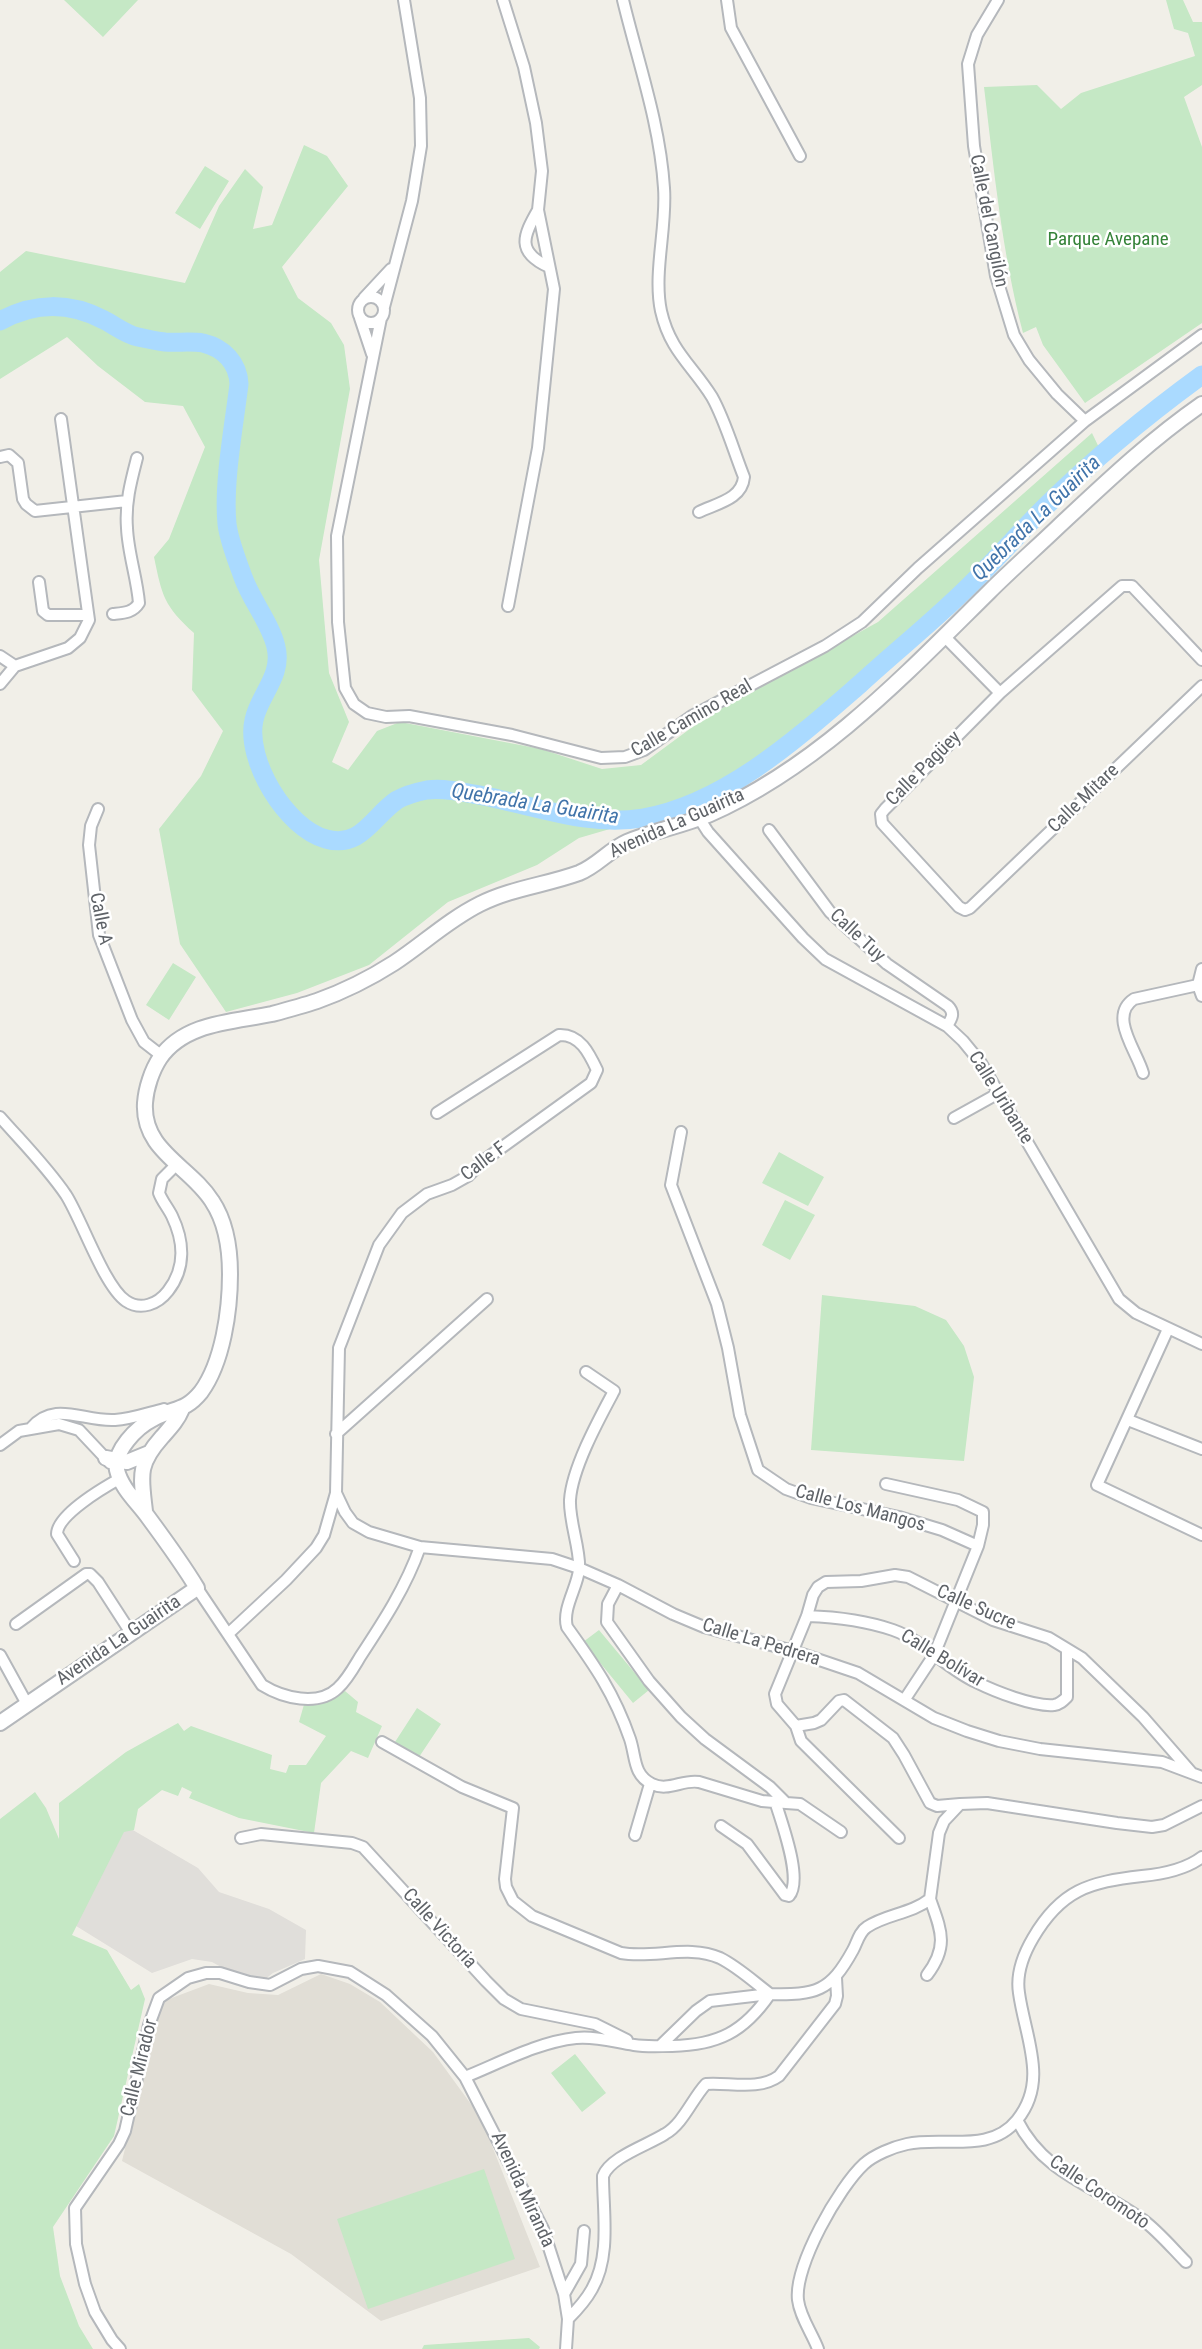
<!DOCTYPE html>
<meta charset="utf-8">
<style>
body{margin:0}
canvas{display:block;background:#f1efe8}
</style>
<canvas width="1202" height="2349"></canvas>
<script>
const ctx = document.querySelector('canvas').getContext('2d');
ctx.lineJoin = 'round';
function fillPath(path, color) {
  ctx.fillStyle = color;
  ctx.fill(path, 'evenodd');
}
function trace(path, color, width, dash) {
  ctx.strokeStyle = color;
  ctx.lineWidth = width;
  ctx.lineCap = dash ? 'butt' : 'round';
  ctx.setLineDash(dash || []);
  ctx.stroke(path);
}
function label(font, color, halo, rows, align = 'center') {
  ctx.font = font + ' "Roboto Condensed",sans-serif';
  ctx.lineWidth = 5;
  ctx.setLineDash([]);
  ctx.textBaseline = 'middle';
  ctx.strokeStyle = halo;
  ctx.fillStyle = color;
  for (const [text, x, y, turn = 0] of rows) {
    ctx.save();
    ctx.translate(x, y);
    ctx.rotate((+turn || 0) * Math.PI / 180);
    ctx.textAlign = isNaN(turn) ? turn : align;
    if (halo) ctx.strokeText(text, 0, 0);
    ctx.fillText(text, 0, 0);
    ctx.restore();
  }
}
const industrial = new Path2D(`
 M102,1812L198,1868L219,1892L269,1909L306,1930L305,1959L273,1973L264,1980L234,1974L212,1962L192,1959L152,1973L60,1916Z`);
const education = new Path2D(`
 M321,1974L350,1984L380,2002L433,2052L481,2118L540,2267L381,2321L291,2254L122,2161L161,2002L209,1984L248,1993L278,1995Z`);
const green = new Path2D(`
 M64,0H138L103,37Z
 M1166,0H1183L1193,22H1202V85L1184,97L1202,147V323L1085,403L1043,345L1036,327L1023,333C1002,252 994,170 984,87L1037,85L1061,109L1081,93L1195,56L1188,33L1174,29Z
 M304,145L327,156L348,186L282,267L298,298L331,323L344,345L350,389L319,560L329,673L349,722L332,762L348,770L377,731L400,722L541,749L602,769L641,765L706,717L878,622L1092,433L1105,460L867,687L810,735L723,796L579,838L537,865L448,902L369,965L297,993L226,1012L180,944L159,829L201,776L223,731L192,690L194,633C164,606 162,596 154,557L169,539L205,447L183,406L145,402L98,366L67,337L0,379V272L26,251L185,283L219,206L245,169L263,187L253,229L272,225Z
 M205,166L229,181L200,229L175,213Z
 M173,963L196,977L169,1020L146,1005Z
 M779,1152L824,1177L808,1206L762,1183Z
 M785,1200L815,1215L790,1260L762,1245Z
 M822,1295L915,1306L946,1320L964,1346L974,1377L964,1461L811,1450Z
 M599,1630L649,1690L633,1703L583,1642Z
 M345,1691L358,1702L356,1712L382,1726L368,1758L351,1751L321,1783L314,1833L239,1818L189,1798L192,1792L182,1787L178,1796L162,1790L138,1809L134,1830L124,1832L72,1935L107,1950L131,1990L139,1984L145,1999L114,2136L53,2227L60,2276L79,2326L93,2349H0V1819L35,1792L46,1808L59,1839V1803L126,1752L178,1723L184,1731L191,1726L272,1755L270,1769L286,1773L289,1765H306L326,1736L299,1722L305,1701H320Z
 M417,1708L441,1724L419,1757L395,1742Z
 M575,2054L606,2093L582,2112L551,2073Z
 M484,2169L515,2259L368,2309L337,2219Z
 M529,2338L540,2347L539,2349H422L424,2345Z`);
const river = new Path2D(`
 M0,321C34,302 70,302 104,320C116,326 125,334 138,337C147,339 156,341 165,342C177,343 191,341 203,343C224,348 238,363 239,384C234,426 223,483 227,524C229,541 237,560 243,577C251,600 271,624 276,647C283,676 259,695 254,720C245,760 286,828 326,839C361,849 373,816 397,800C406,795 417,792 427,790C442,788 458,791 473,794C529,803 585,828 643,818C725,804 799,737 860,684C898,649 940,616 976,579C1000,555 1022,530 1046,506C1095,458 1147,415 1202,375`);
const minor = new Path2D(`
 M503,0L524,67L536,123L542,171L538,210L554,289L538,448L508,606
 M623,0C638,62 660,124 664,188C667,227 653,273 661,311C670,351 692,365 712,397C725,420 734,452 744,477C742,499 718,503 699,512
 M727,0L731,28L800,156
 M998,0L977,35L968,64L974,146L996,276L1014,335L1029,360L1057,394L1085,421
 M538,210C523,236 516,252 549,267
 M358 310a13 13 0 1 1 26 0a13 13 0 1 1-26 0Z
 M364,298L391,269
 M384,307L412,201L421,146L420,98L404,0
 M360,318L372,354
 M381,318L337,536L338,622L345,688L354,704L367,713L386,717L409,716L512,735L601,758L625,757L644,750L692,716L825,646L862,622L918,568L1085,421L1202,335
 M0,457L9,455L18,463L23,499L26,504L35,511L127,501
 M39,582L43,611L48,615H88
 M113,614C123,613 133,613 139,603C137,578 128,553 127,528C125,503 131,481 137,458
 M944,636L1000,693
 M0,656L15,666L0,684
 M1202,660L1132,586H1122L1000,693L885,809L881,814L882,823L959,907L965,910L970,908L1202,686
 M15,666L68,648L80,638L89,620L61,419
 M98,809L91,826L89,845L99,935L132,1020L144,1042L162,1056
 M699,818L708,832L803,938L825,959L947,1026L963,1041L981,1063L1119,1299L1136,1313L1202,1344
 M769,830L830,912L887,964L948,1006C955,1013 952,1018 947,1026
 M1202,969L1198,985L1202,996
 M1143,1073C1137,1051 1108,1016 1134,999L1198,985
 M0,1117C22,1142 47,1167 66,1195C82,1220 104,1286 126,1301C141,1311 158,1304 168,1291C186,1268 184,1241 172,1216C168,1208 162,1201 159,1193L162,1179L176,1165
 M954,1118L999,1093
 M681,1132L671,1185L717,1304L728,1348L740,1415L758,1470L786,1489L811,1498L899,1517L942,1530L978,1546L934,1655L905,1699
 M1168,1329L1097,1485L1202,1535
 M586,1372L614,1391C599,1419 572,1468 570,1500C569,1522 581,1551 579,1570C577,1588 562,1609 567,1627C595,1666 614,1693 630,1739C636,1757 633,1775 652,1784C668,1792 683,1779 699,1782L762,1801L786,1803
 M1128,1420L1202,1449
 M31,1428C55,1400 83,1422 115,1420C131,1419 148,1413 164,1409
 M336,1434L487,1299
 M0,1445L19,1431L59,1424L79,1430L110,1463
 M886,1484L958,1500L983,1512V1525L978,1546
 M336,1493L345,1512L353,1523L369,1532L420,1547L552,1559L579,1568L618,1585L673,1614L704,1627L793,1651L858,1673L934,1718L967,1731L999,1741L1040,1749L1162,1762L1202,1777
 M74,1561L57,1534C57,1515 103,1488 119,1479
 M618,1585L608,1604L607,1622L649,1681L681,1717L705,1739L770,1787L786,1803L800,1804L841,1832
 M197,1588L262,1685C283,1698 318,1707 338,1688C347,1680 354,1667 360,1657C383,1622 406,1587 420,1547
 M807,1616C835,1617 867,1621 893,1630C924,1641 946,1668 976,1682C994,1691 1034,1707 1054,1705C1060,1704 1063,1701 1067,1697V1649
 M16,1624L86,1574H90L98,1582L131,1633
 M228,1634L286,1580L316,1548L324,1535L336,1493L339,1348L379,1245L402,1213L427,1194L452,1185L468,1176L483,1161L591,1083L597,1070C589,1053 580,1034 559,1035L437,1113
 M0,1655L27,1704
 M796,1726L801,1741L899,1838
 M382,1742L462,1787L513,1808L505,1879L506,1887L513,1901L532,1916L621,1953C653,1959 689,1944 720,1958C738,1967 754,1982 770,1994
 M960,1804L937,1806L930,1803L904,1755L893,1738L844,1700L839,1701L821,1720L814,1723L796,1726L777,1704L775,1694L807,1616L813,1595L818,1587L826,1582L861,1581L895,1575L908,1577L993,1620L1049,1638L1082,1658L1143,1717L1191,1772
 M721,1826L747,1844L785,1895L789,1896C803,1880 782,1824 776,1804
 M635,1835L650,1784
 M241,1838L261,1834L352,1843L363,1847L486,1981L504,1999L521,2009L595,2024L627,2040
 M927,1975C949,1946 941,1930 930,1899
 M660,2046L696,2011L710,2001L770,1994
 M465,2077C500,2063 538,2042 576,2038C596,2036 614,2042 634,2045C646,2047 659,2046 672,2046C718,2045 744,2032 770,1994C816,1995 830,1992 853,1950C857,1943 859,1932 867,1927C886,1914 911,1914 930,1899L939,1833L944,1821L960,1804L987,1803L1117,1823L1152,1827L1164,1825L1202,1806
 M1017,2120C1045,2176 1097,2186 1143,2220C1159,2232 1173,2249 1186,2262
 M564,2294L581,2264L584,2231
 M568,2319C577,2310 586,2300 592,2289C611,2256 603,2212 603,2176C610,2157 648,2145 665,2134C683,2124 692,2099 706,2084C728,2082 759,2091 779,2076L835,2004L837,1996L836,1978
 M120,2349L112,2340L95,2312L85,2284L76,2244L75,2208L119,2144L125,2131L149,2025L159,1998L188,1978L206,1973H220L249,1982L270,1985L301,1969L318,1966L350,1972L386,1995L432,2036L465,2077L543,2229L564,2294L568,2319L566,2349
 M818,2349C812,2333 800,2317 798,2300C794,2266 839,2187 864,2164C874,2155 893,2147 907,2144C943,2136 990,2154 1017,2120C1049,2081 1025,2037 1019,1993C1016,1974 1023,1955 1033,1938C1061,1890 1089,1882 1142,1876C1163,1874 1185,1870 1202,1857`);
const tertiary = new Path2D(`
 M106,1458L127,1462L149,1453
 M145,1511C141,1476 137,1465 162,1437C170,1428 177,1421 182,1409
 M0,1723L197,1588C182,1563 165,1540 148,1517C138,1503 121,1488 117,1470C113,1451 137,1427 153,1419C173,1407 184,1413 201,1392C223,1362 230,1310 230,1274C230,1249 226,1222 212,1201C190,1166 142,1151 145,1103C146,1088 152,1070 160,1058C185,1022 234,1022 272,1014C287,1010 302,1006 317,1001C345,991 369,979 394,963C423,944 448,920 480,904C512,888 546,885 579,873C597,866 609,850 627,842C653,831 681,826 708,815C818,767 905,675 989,592C1011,570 1035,549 1058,527C1104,484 1150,440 1202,404`);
const streetNames = [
 ["Calle del Cangilón",988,221,79],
 ["Calle Camino Real",692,719,-30],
 ["Calle Pagüey",924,769,-45],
 ["Calle Mitare",1084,799,-44],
 ["Avenida La Guairita",677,824,-24],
 ["Calle A",100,919,79],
 ["Calle Tuy",857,936,43],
 ["Calle Uribante",1000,1098,58],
 ["Calle F",484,1162,-37],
 ["Calle Los Mangos",860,1509,15],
 ["Calle Sucre",976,1608,24],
 ["Avenida La Guairita",119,1641,-34],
 ["Calle La Pedrera",761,1643,17],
 ["Calle Bolívar",942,1659,31],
 ["Calle Victoria",439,1929,48],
 ["Calle Mirador",140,2068,-76],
 ["Avenida Miranda",522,2190,65],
 ["Calle Coromoto",1099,2193,34]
];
const parkNames = [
 ["Parque Avepane",1108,240]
];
const waterNames = [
 ["Quebrada La Guairita",1037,519,-44],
 ["Quebrada La Guairita",535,805,9]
];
fillPath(industrial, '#e0deda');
fillPath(education, '#e1ded6');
fillPath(green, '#c5e8c5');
trace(river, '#aadaff', 19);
trace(minor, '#b5b8bc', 14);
trace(tertiary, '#b5b8bc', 18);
trace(minor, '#fff', 10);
trace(tertiary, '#fff', 14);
label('19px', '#5f6368', '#fff', streetNames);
label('19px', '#348238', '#fff', parkNames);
label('italic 21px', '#4174aa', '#fff', waterNames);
</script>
